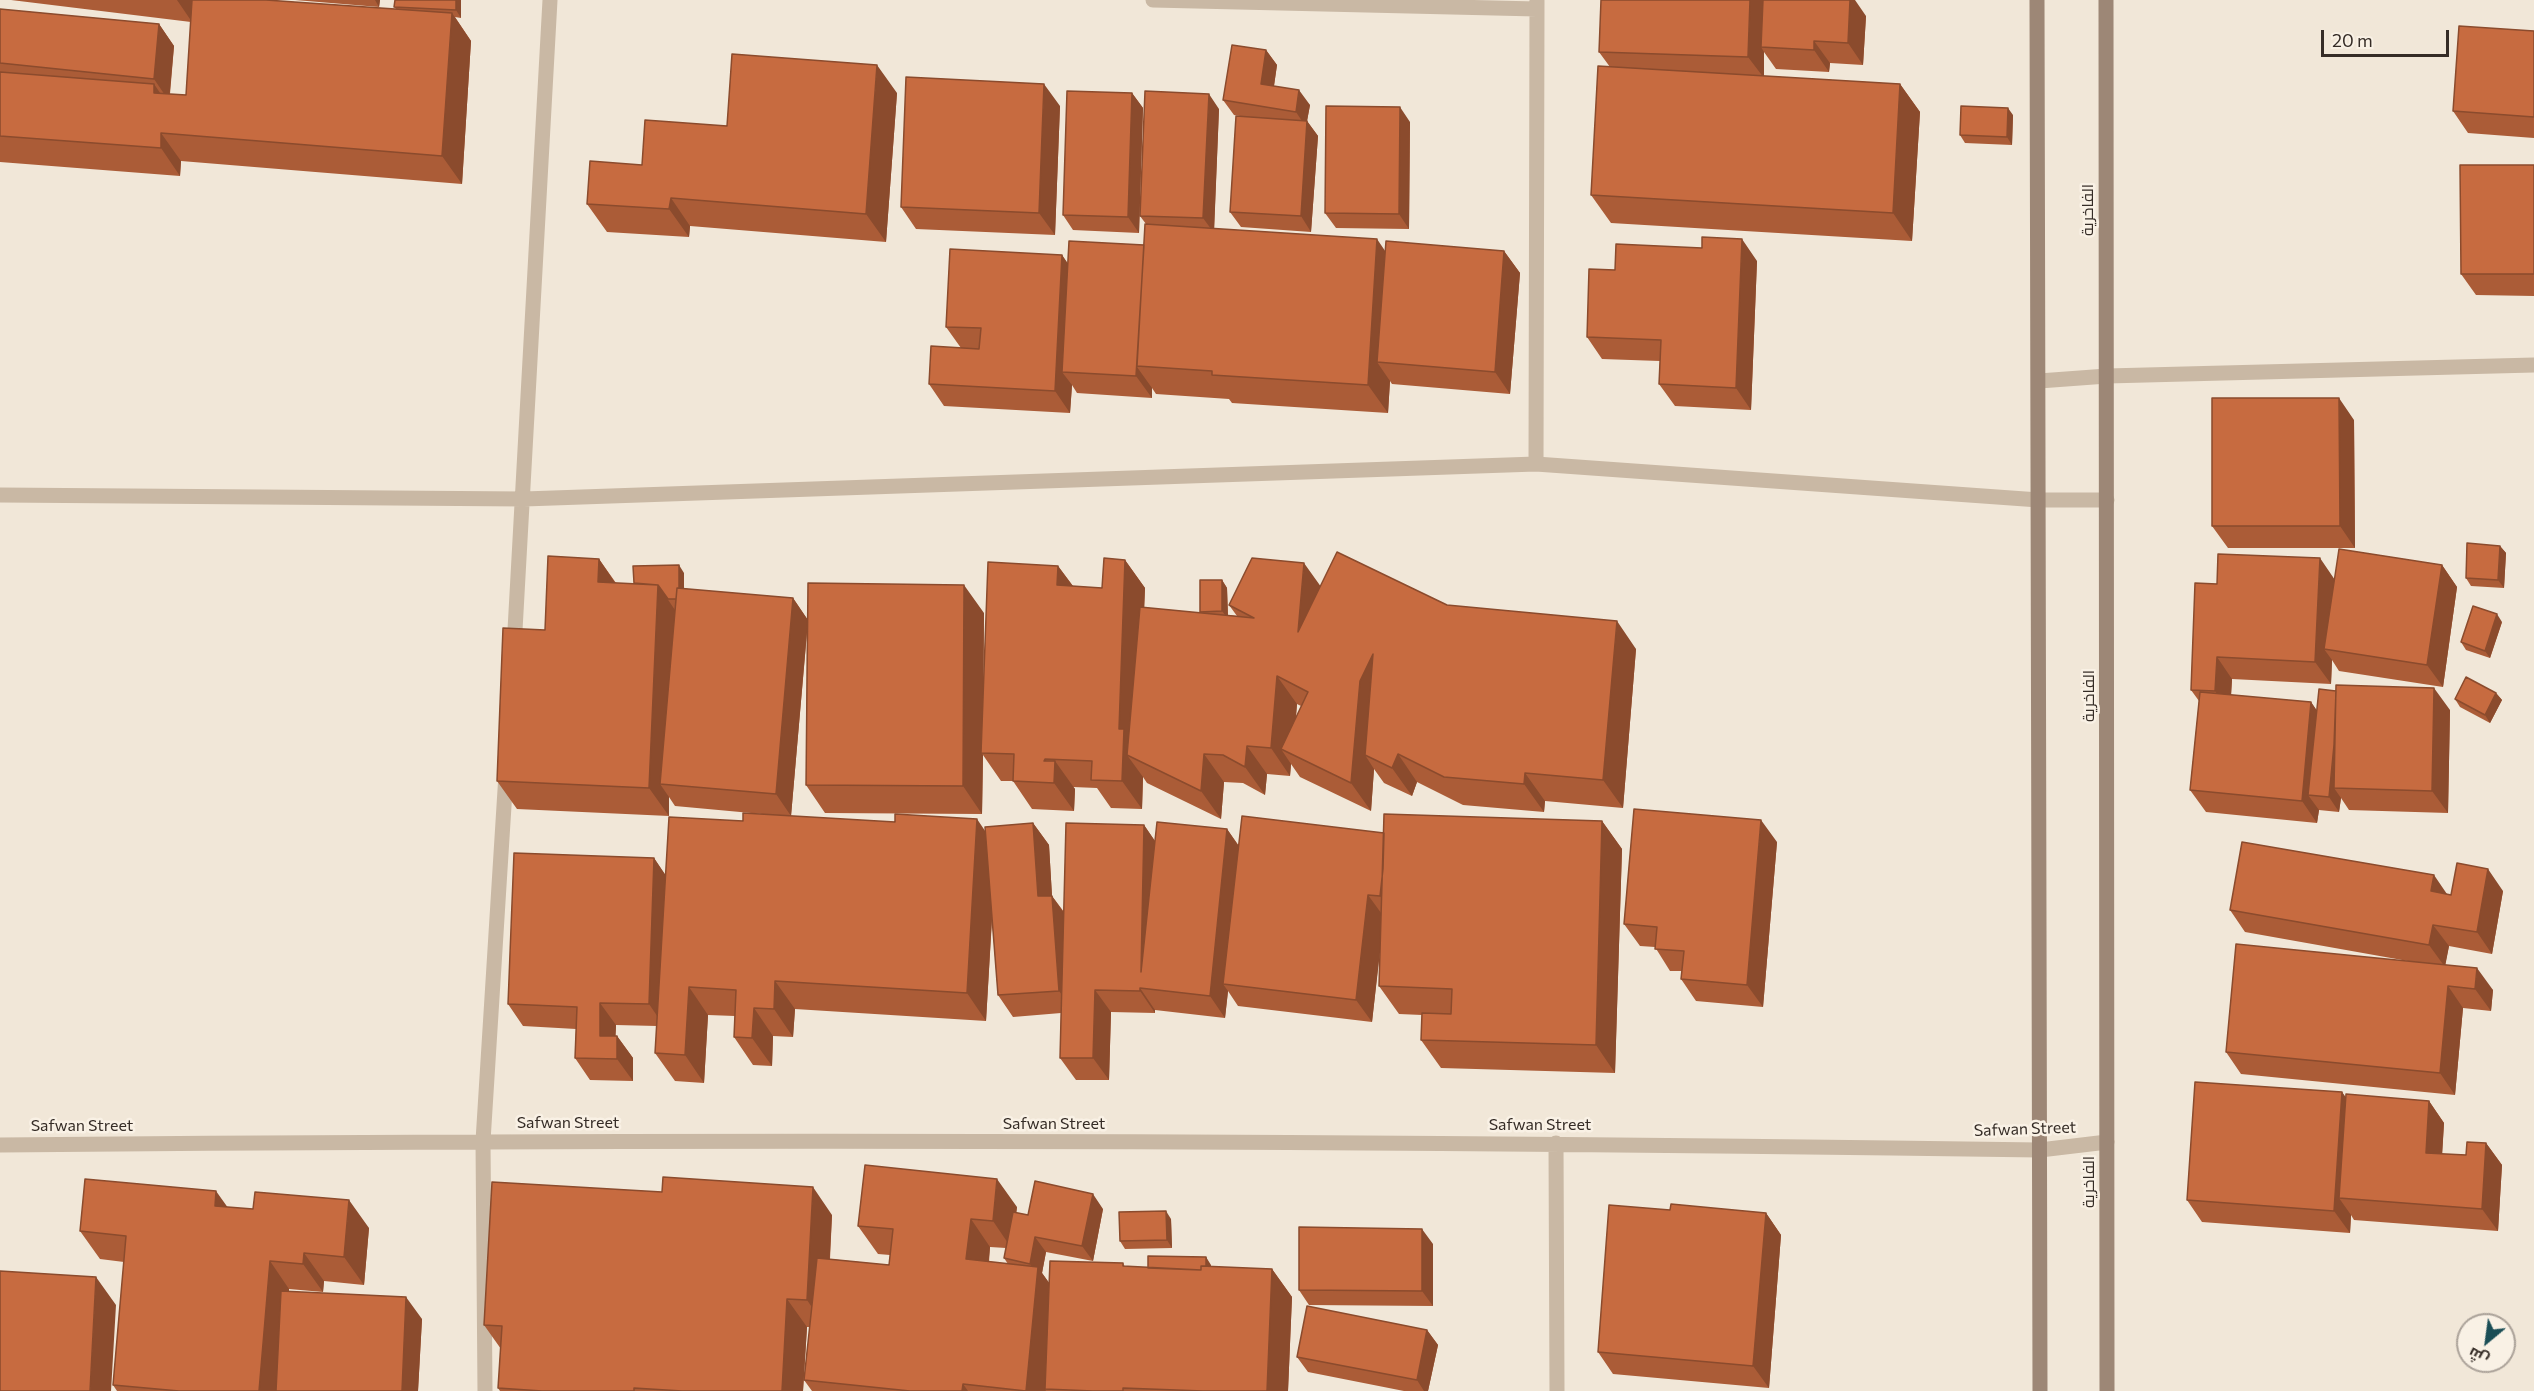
<!DOCTYPE html>
<meta charset="utf-8">
<style>
body{margin:0}
#map{position:relative;width:2534px;height:1391px;overflow:hidden;background:#f1e7d8;font-family:Commissioner,Cairo,sans-serif}
canvas{display:block}
.north{position:absolute;left:2456px;top:1313px;width:60px;height:60px;box-sizing:border-box;background:#f9f1e5;border:2px solid #aba299;border-radius:50%;rotate:209deg;font-size:16px;font-weight:700;line-height:24px;text-align:center;color:#352c26}
.north::after{content:'';display:block;margin:auto;width:21px;height:27px;background:#1b4e56;clip-path:polygon(50% 0,100% 100%,50% 72%,0 100%)}
.scale{position:absolute;left:2321px;top:30px;width:128px;height:27px;box-sizing:border-box;border:3px solid #352c26;border-top:0;padding-left:8px;font-size:18px;line-height:21px;white-space:nowrap;color:#352c26;-webkit-text-stroke:4px #f9f1e5;paint-order:stroke}
</style>
<div id="map">
<canvas width="2534" height="1391"></canvas>
<div class="north">ش</div>
<div class="scale">20 m</div>
</div>
<script>
const ctx = document.querySelector('canvas').getContext('2d');
ctx.lineJoin = 'round';
function trace(path, color, width, dash) {
  ctx.strokeStyle = color;
  ctx.lineWidth = width;
  ctx.lineCap = dash ? 'butt' : 'round';
  ctx.setLineDash(dash || []);
  ctx.stroke(path);
}
function fillPath(path, color) {
  ctx.fillStyle = color;
  ctx.fill(path, 'evenodd');
}
function label(font, color, halo, rows, align = 'center') {
  ctx.font = font + ' Commissioner,Cairo,sans-serif';
  ctx.lineWidth = 5;
  ctx.setLineDash([]);
  ctx.textBaseline = 'middle';
  ctx.strokeStyle = halo;
  ctx.fillStyle = color;
  for (const [text, x, y, turn = 0] of rows) {
    ctx.save();
    ctx.translate(x, y);
    ctx.rotate((+turn || 0) * Math.PI / 180);
    ctx.textAlign = isNaN(turn) ? turn : align;
    if (halo) ctx.strokeText(text, 0, 0);
    ctx.fillText(text, 0, 0);
    ctx.restore();
  }
}
const street = new Path2D(`
 M1153,0L1537,9
 M2039,381L2107,376L2534,365
 M1536,464L1537,0
 M0,495L524,499L1536,464L2039,500H2107
 M514,648L550,0
 M1556,1143L1557,1391
 M0,1145C680,1139 1360,1140 2040,1150L2107,1142
 M485,1391L483,1141L506,774`);
const secondary = new Path2D(`
 M2037,0L2040,1391
 M2106,0L2107,1391`);
const wall = new Path2D(`
 M11,0H266L396,9L394,7L461,0V18L455,17L471,41L462,184L181,161L180,176L0,162V9L159,24L174,46L170,94L186,95L191,22Z
 M295,0H380L379,7Z
 M1866,16L1863,65L1830,63L1829,72L1776,69L1764,52V76L1900,84L1920,112L1912,241L1611,223L1591,195L1610,67L1599,52Z
 M2534,31V138L2468,133L2453,111Z
 M1266,50L1277,65L1274,86L1310,105L1307,121L1318,136L1311,232L1241,227L1230,212L1240,116L1234,115L1223,100Z
 M897,93L886,242L690,226L689,237L607,232L587,204L642,165L727,126Z
 M1132,93L1143,108L1139,233L1073,230L1063,215Z
 M1060,106L1055,235L916,229L901,207Z
 M1219,109L1214,229L1385,252L1504,251L1520,273L1510,394L1392,384L1390,381L1388,413L1232,403L1229,399L1156,394L1152,388V398L1077,393L1072,385L1070,413L944,406L929,384L961,348L946,327L1062,255L1068,264L1144,245L1146,224L1140,216Z
 M2013,115L2012,145L1965,143L1960,135Z
 M1410,122L1409,229L1336,228L1325,213Z
 M2534,165V296L2476,295L2461,274Z
 M1757,261L1751,410L1675,406L1659,384L1660,361L1602,359L1587,337Z
 M2354,420L2355,548H2228L2212,526Z
 M2500,546L2506,553L2504,588L2471,586L2466,578Z
 M599,559L616,583H634L684,573V589L793,598L807,619L984,613L983,705L1058,566L1073,586L1102,588L1125,560L1145,588L1144,608L1201,613L1200,612L1222,580L1227,588L1228,615L1237,616L1229,605L1320,586L1447,605L1636,649L1623,808L1545,801L1544,812L1463,805L1417,782L1412,796L1384,783L1374,769L1371,811L1300,777L1291,764L1290,776L1267,774L1265,795L1243,783L1224,782L1221,819L1147,783L1143,777L1142,809L1111,808L1097,788L1073,787L1075,789L1074,811L1032,809L1013,781H1001L983,755L982,814L825,813L806,785L807,633L791,816L986,832L1033,823L1049,845L1052,896L1064,912L1144,825L1155,841L1227,829L1239,846L1384,833L1602,821L1622,849L1615,1073L1441,1068L1421,1040L1422,1015L1399,1014L1379,986L1380,949L1372,1022L1238,1006L1228,991L1225,1018L1155,1010V1013L1111,1012L1109,1080H1076L1060,1058L1061,1013L1013,1017L998,995L992,920L986,1021L795,1009L793,1037L773,1036L772,1066L753,1065L734,1037L735,1016L708,1015L704,1083L675,1081L655,1053L657,1026L616,1025L615,1036H617L633,1058V1081L590,1080L575,1058L576,1029L523,1026L508,1004L654,858L665,875L743,821L762,814L675,806L669,797V816L517,809L497,781L545,630ZM1297,704L1301,706L1296,718Z
 M2442,565L2457,587L2443,687L2339,671L2332,660L2331,684L2232,679L2231,695L2311,702L2317,711L2450,710L2448,813L2349,810L2341,798L2339,812L2319,810L2317,823L2206,812L2190,790L2199,701L2191,690L2217,584L2335,580Z
 M2502,622L2490,658L2466,650L2461,642Z
 M2496,693L2502,700L2490,723L2460,707L2455,699Z
 M1777,842L1763,1007L1696,1001L1681,979L1682,971H1670L1655,947L1640,946L1624,924Z
 M2503,891L2492,954L2449,946L2445,965L2493,990L2491,1011L2463,1008L2455,1095L2241,1074L2226,1052L2419,963L2245,932L2230,910Z
 M2342,1092L2346,1098L2429,1101L2444,1123L2442,1154L2466,1155L2486,1143L2502,1165L2498,1231L2354,1220L2351,1215L2350,1233L2202,1222L2187,1200Z
 M228,1207L369,1228L364,1285L324,1281L323,1292L289,1289V1291L422,1319L418,1391H117L113,1385L124,1262L100,1259L80,1231Z
 M1017,1207L1016,1213L1028,1215L1103,1209L1093,1261L1046,1252L1042,1273L1049,1283L1123,1263L1125,1267L1148,1268L1206,1257L1211,1267L1272,1269L1292,1297L1288,1391H812L804,1380L810,1327H807L803,1391H500L498,1388L501,1349L484,1325L832,1215L830,1259L889,1265L890,1255L878,1254L858,1226ZM990,1247L1006,1248L1004,1258L1008,1264L989,1262Z
 M1766,1213L1781,1235L1769,1388L1613,1374L1598,1352Z
 M1171,1219L1172,1248L1125,1249L1120,1241Z
 M1433,1244V1306L1309,1305L1299,1290Z
 M1427,1330L1438,1345L1428,1391H1404L1308,1372L1297,1357Z`);
const shadedWall = new Path2D(`
 M177,0H195L192,22Z
 M375,0H380L379,7Z
 M456,0H461V18L456,10Z
 M1750,0H1766L1761,47L1764,52V78L1748,57Z
 M1850,0H1855L1866,16L1863,65L1848,43Z
 M452,13L471,41L462,184L442,156Z
 M159,24L174,46L169,101L154,79Z
 M1814,41L1830,63L1829,72L1814,50Z
 M1266,50L1277,65L1272,99L1261,84Z
 M877,65L897,93L886,242L866,214Z
 M154,84L173,112L154,93Z
 M1044,84L1060,106L1055,235L1039,213Z
 M1900,84L1920,112L1912,241L1893,213Z
 M1299,90L1310,105L1307,121L1318,136L1311,232L1301,216L1306,127L1296,112Z
 M1132,93L1143,108L1139,233L1128,217Z
 M1209,94L1219,109L1214,233L1203,218Z
 M1400,107L1410,122L1409,229L1399,214Z
 M2008,108L2013,115L2012,145L2007,137Z
 M161,133L181,161L180,176L161,148Z
 M671,198L690,226L689,237L669,209Z
 M1377,239L1396,267L1377,362L1390,381L1388,413L1368,385Z
 M1742,239L1757,261L1751,410L1736,388Z
 M1504,251L1520,273L1510,394L1495,372Z
 M1062,255L1077,277L1062,372L1072,385L1070,413L1055,391Z
 M1137,367L1152,388V398L1136,376Z
 M2339,398L2354,420L2355,548L2340,526Z
 M2500,546L2506,553L2504,588L2498,580Z
 M2320,558L2335,580L2324,649L2332,660L2331,684L2315,662Z
 M599,559L618,587L598,582Z
 M1125,560L1145,588L1139,751L1127,755L1143,777L1142,809L1122,781L1119,729Z
 M1304,563L1324,591L1298,632Z
 M679,565L684,573V607L679,599Z
 M2442,565L2457,587L2443,687L2427,665Z
 M1058,566L1078,593L1057,585Z
 M1222,580L1227,588L1228,619L1222,611Z
 M658,585L677,613L660,784L669,797V816L649,788Z
 M964,585L984,613L983,753H981L983,755L982,814L963,786Z
 M793,598L808,620L791,816L776,794Z
 M2497,614L2502,622L2490,658L2485,651Z
 M1617,621L1636,649L1623,808L1603,780Z
 M1373,654L1365,755L1374,769L1371,811L1351,783L1360,681Z
 M2217,657L2232,679L2230,713L2215,691Z
 M1277,676L1297,704L1292,755L1281,749L1291,764L1290,776L1271,748Z
 M2434,688L2450,710L2448,813L2432,791Z
 M2340,692L2334,788L2341,798L2339,812L2329,797Z
 M2496,693L2502,700L2490,723L2485,715Z
 M2311,702L2326,724L2308,795L2319,810L2317,823L2302,801Z
 M1247,746L1267,774L1265,795L1245,767Z
 M1204,754L1224,782L1221,819L1201,791Z
 M1398,754L1417,782L1412,796L1392,768Z
 M1045,759L1055,773V761L1075,789L1074,811L1054,783L1044,761Z
 M1525,773L1545,801L1544,812L1524,784Z
 M977,819L996,847L986,1021L967,993Z
 M1761,820L1777,842L1763,1007L1747,985Z
 M1602,821L1622,849L1615,1073L1596,1045Z
 M1033,823L1049,845L1052,896L1067,917L1075,1012L1059,991L1038,896Z
 M1144,825L1159,847L1141,972Z
 M1227,829L1242,851L1223,984L1228,991L1225,1018L1210,996Z
 M1386,833L1395,918L1380,896Z
 M654,858L669,880L664,1026L649,1004Z
 M2488,869L2503,891L2492,954L2477,932Z
 M2434,875L2449,897L2431,891Z
 M1368,895L1384,917L1372,1022L1356,1000Z
 M2433,925L2449,946L2445,967L2429,945Z
 M2477,968L2493,990L2491,1011L2475,989Z
 M775,981L795,1009L793,1037L774,1009Z
 M2448,986L2463,1008L2455,1095L2440,1073Z
 M689,987L708,1015L704,1083L685,1055Z
 M1140,988L1155,1010V1013L1140,991Z
 M1095,990L1111,1012L1109,1080L1093,1058Z
 M600,1003L616,1025L615,1057L600,1036Z
 M754,1008L773,1036L772,1066L752,1038Z
 M617,1036L633,1058V1081L617,1059Z
 M2342,1092L2357,1114L2339,1198L2351,1215L2350,1233L2334,1211Z
 M2429,1101L2444,1123L2441,1174L2426,1153Z
 M2486,1143L2502,1165L2498,1231L2482,1209Z
 M997,1179L1017,1207L1012,1249L993,1221Z
 M813,1187L832,1215L826,1328L807,1300Z
 M216,1191L236,1219L215,1206Z
 M1093,1194L1103,1209L1093,1261L1082,1246Z
 M349,1200L369,1228L364,1285L344,1257Z
 M1166,1211L1171,1219L1172,1248L1167,1240Z
 M1766,1213L1781,1235L1769,1388L1753,1366Z
 M971,1219L990,1247L986,1287L966,1259Z
 M1422,1229L1433,1244V1306L1422,1291Z
 M1035,1237L1046,1252L1042,1273L1058,1295L1045,1389L1046,1391H1026L1037,1274L1030,1264Z
 M304,1253L324,1281L323,1292L303,1264Z
 M1206,1257L1211,1265V1287L1206,1280Z
 M270,1261L289,1289L281,1391H259Z
 M1272,1269L1292,1297L1288,1391H1267Z
 M96,1277L116,1305L111,1391H90Z
 M406,1297L422,1319L418,1391H402Z
 M787,1299L807,1327L803,1391H782Z
 M1427,1330L1438,1345L1428,1391H1424L1417,1380Z
 M963,1384L968,1391H962Z`);
const building = new Path2D(`
 M192,0H266L452,13L442,156L161,133V148L0,136V72L154,84V93L186,95Z
 M395,0H456V10L394,7Z
 M1601,0H1750L1748,57L1599,52Z
 M1763,0H1850L1848,43L1814,41V50L1761,47Z
 M0,9L159,24L154,79L0,63Z
 M2459,26L2534,31V117L2453,111Z
 M1232,45L1266,50L1261,84L1299,90L1296,112L1223,100Z
 M732,54L877,65L866,214L671,198L669,209L587,204L590,161L642,165L645,120L727,126Z
 M1598,66L1900,84L1893,213L1591,195Z
 M906,77L1044,84L1039,213L901,207Z
 M1067,91L1132,93L1128,217L1063,215Z
 M1145,91L1209,94L1203,218L1140,216Z
 M1326,106L1400,107L1399,214L1325,213Z
 M1961,106L2008,108L2007,137L1960,135Z
 M1236,116L1307,121L1301,216L1230,212Z
 M2460,165H2534V274H2461Z
 M1145,224L1377,239L1368,385L1212,375V371L1137,366Z
 M1702,237L1742,239L1736,388L1659,384L1661,340L1587,337L1589,269L1615,270L1616,244L1702,248Z
 M1069,241L1144,245L1136,376L1062,372Z
 M1386,241L1504,251L1495,372L1377,362Z
 M950,249L1062,255L1055,391L929,384L931,346L979,349L981,328L946,327Z
 M2212,398H2339L2340,526H2212Z
 M2467,543L2500,546L2498,580L2466,578Z
 M2339,549L2442,565L2427,665L2324,649Z
 M1337,552L1447,605L1617,621L1603,780L1525,773L1524,784L1444,777L1398,754L1392,768L1365,755L1373,654L1360,681L1351,783L1281,749L1308,692L1277,676L1271,748L1247,746L1245,767L1223,755L1204,754L1201,791L1127,755L1140,607L1254,618L1229,605L1252,558L1304,563L1298,632Z
 M2218,554L2320,558L2315,662L2217,657L2215,691L2191,690L2195,583L2217,584Z
 M548,556L599,559L598,582L658,585L649,788L497,781L503,628L545,630Z
 M1104,558L1125,560L1119,729H1124L1122,781L1091,780L1092,761L1045,759L1044,761H1055L1054,783L1013,781L1014,754L981,753L988,562L1058,566L1057,585L1102,588Z
 M679,565V588H677L676,599H668L658,585L634,583L633,566Z
 M1200,580H1222V611L1200,612Z
 M808,583L964,585L963,786L806,785Z
 M677,588L793,598L776,794L660,784Z
 M2473,606L2497,614L2485,651L2461,642Z
 M2466,677L2496,693L2485,715L2455,699Z
 M2336,685L2434,688L2432,791L2334,788Z
 M2319,689L2336,691L2334,745L2329,797L2308,795Z
 M2200,692L2311,702L2302,801L2190,790Z
 M1634,809L1761,820L1747,985L1681,979L1684,951L1655,949L1657,927L1624,924Z
 M743,813L895,822V814L977,819L967,993L775,981L774,1009L754,1008L752,1038L734,1037L736,990L689,987L685,1055L655,1053L669,817L743,821Z
 M1384,814L1602,821L1596,1045L1421,1040L1422,1013L1451,1014L1452,989L1379,986Z
 M1242,816L1384,833L1383,869L1380,896L1368,895L1356,1000L1223,984Z
 M1157,822L1227,829L1210,996L1140,988V991L1095,990L1093,1058H1060L1066,823L1144,825L1141,972Z
 M1033,823L1038,896H1052L1059,991L998,995L985,827Z
 M2242,842L2434,875L2431,891L2451,895L2457,863L2488,869L2477,932L2433,925L2429,945L2230,910Z
 M514,853L654,858L649,1004L600,1003V1036H617V1059L575,1058L577,1007L508,1004Z
 M2236,944L2477,968L2475,989L2448,986L2440,1073L2226,1052Z
 M2195,1082L2342,1092L2334,1211L2187,1200Z
 M2346,1094L2429,1101L2426,1153L2466,1155L2467,1142L2486,1143L2482,1209L2339,1198Z
 M865,1165L997,1179L993,1221L971,1219L966,1259L1038,1267L1026,1391L963,1384L962,1391H910L804,1380L817,1258L889,1265L893,1229L858,1226Z
 M663,1177L813,1187L807,1300L787,1299L782,1391H682L634,1388V1391H542L498,1388L502,1326L484,1325L492,1182L662,1192Z
 M85,1179L216,1191L215,1206L253,1209L255,1192L349,1200L344,1257L304,1253L303,1264L270,1261L259,1391H179L113,1385L126,1236L80,1231Z
 M1035,1181L1093,1194L1082,1246L1035,1237L1030,1264L1004,1258L1013,1212L1028,1215Z
 M1671,1204L1766,1213L1753,1366L1598,1352L1609,1205L1670,1210Z
 M1166,1211L1167,1240L1120,1241L1119,1212Z
 M1299,1227L1422,1229V1291L1299,1290Z
 M1148,1256L1206,1257V1266H1201V1270L1148,1268Z
 M1050,1261L1123,1263V1266L1201,1270V1266L1272,1269L1267,1391H1203L1123,1388V1391H1093L1045,1389Z
 M0,1271L96,1277L90,1391H0Z
 M281,1291L406,1297L402,1391H276Z
 M1307,1306L1427,1330L1417,1380L1297,1357Z`);
const streetNames = [
 ["الفاخرية",2088,210,-90],
 ["الفاخرية",2089,696,-90],
 ["Safwan Street",568,1123],
 ["Safwan Street",1054,1124],
 ["Safwan Street",1540,1125],
 ["Safwan Street",82,1126],
 ["Safwan Street",2025,1129,-2],
 ["الفاخرية",2089,1182,-90]
];
trace(street, '#c9b8a4', 15);
trace(secondary, '#9d8776', 15);
fillPath(wall, '#ab5c37');
fillPath(shadedWall, '#8b4b2d');
fillPath(building, '#c76b40');
trace(building, '#8b4b2d', 1.5);
label('16px', '#352c26', '#f9f1e5', streetNames);
</script>
